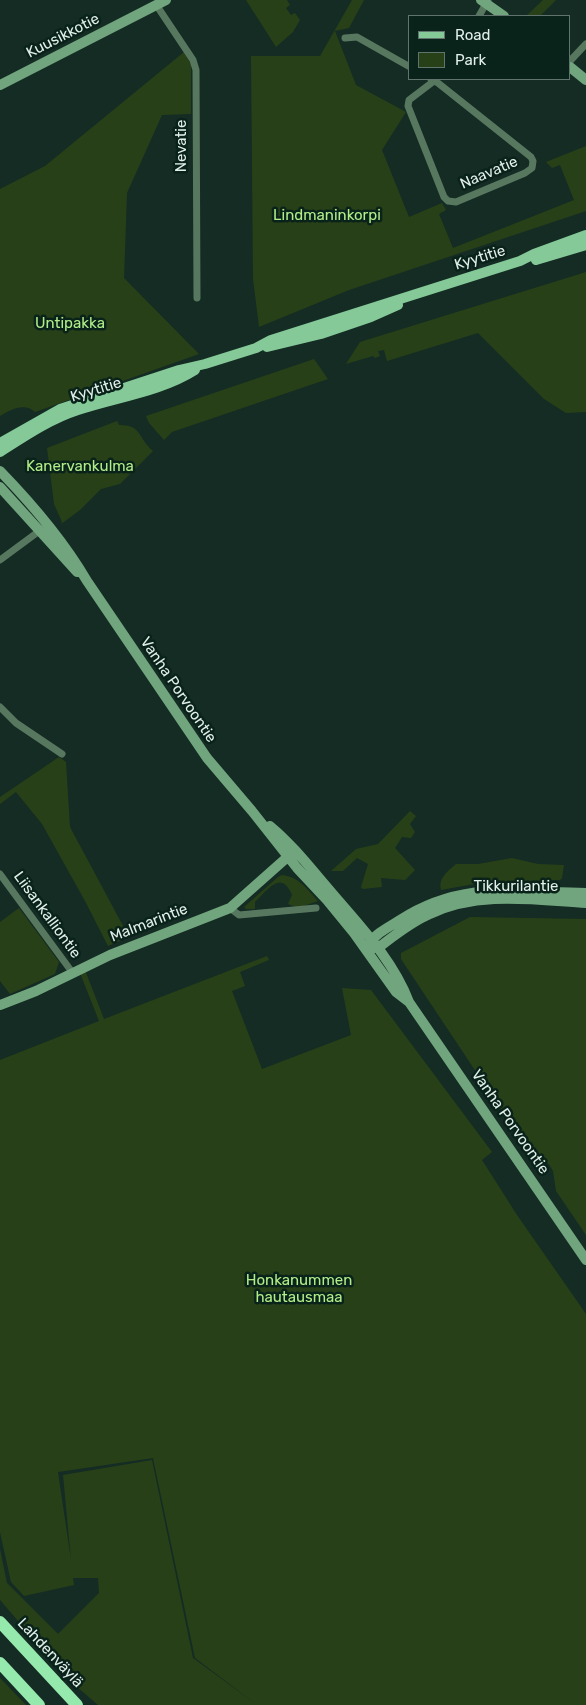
<!DOCTYPE html>
<meta charset="utf-8">
<style>
body{margin:0}
#map{position:relative;width:586px;height:1705px;overflow:hidden;background:#142c24;font-family:Rubik,sans-serif}
canvas{display:block}
.legend{position:absolute;left:408px;top:15px;width:162px;height:65px;box-sizing:border-box;background:#09221a;border:1px solid #60746d;margin:0;padding:6px 9px;list-style:none;font-size:15px;color:#e2f0ea}
.legend li{display:flex;align-items:center;gap:10px;height:25px}
.legend b{width:25px;border:1px solid #60746d}
</style>
<div id="map">
<canvas width="586" height="1705"></canvas>
<ul class="legend">
<li><b style="height:6px;background:#84c997"></b>Road</li>
<li><b style="height:14px;background:#284017"></b>Park</li>
</ul>
</div>
<script>
const ctx = document.querySelector('canvas').getContext('2d');
ctx.lineJoin = 'round';
function fillPath(path, color) {
  ctx.fillStyle = color;
  ctx.fill(path, 'evenodd');
}
function trace(path, color, width, dash) {
  ctx.strokeStyle = color;
  ctx.lineWidth = width;
  ctx.lineCap = dash ? 'butt' : 'round';
  ctx.setLineDash(dash || []);
  ctx.stroke(path);
}
function label(font, color, halo, rows, align = 'center') {
  ctx.font = font + ' Rubik,sans-serif';
  ctx.lineWidth = 5;
  ctx.setLineDash([]);
  ctx.textBaseline = 'middle';
  ctx.strokeStyle = halo;
  ctx.fillStyle = color;
  for (const [text, x, y, turn = 0] of rows) {
    ctx.save();
    ctx.translate(x, y);
    ctx.rotate((+turn || 0) * Math.PI / 180);
    ctx.textAlign = isNaN(turn) ? turn : align;
    if (halo) ctx.strokeText(text, 0, 0);
    ctx.fillText(text, 0, 0);
    ctx.restore();
  }
}
const green = new Path2D(`
 M246,0H287L290,5L286,8L291,15L295,13L300,20L293,32L276,47Z
 M352,0H364L349,28L335,31L356,85L406,112L382,150L409,217L442,203L446,210L439,214L453,248L574,200L560,165L552,168L546,162L586,146V211L349,290L259,327L253,279L251,56H320Z
 M543,0H556L540,16H526Z
 M184,52L191,64V114L162,115L127,193L124,278L199,354L35,412C24,402 10,410 0,416V189L45,166Z
 M586,272V412L566,413L544,399L478,333L387,361L384,350L378,351L380,356L375,358L373,356L346,364L360,342Z
 M314,359L328,379L172,432L164,440L149,423L146,416Z
 M117,421L119,425C142,425 137,437 153,451L120,484L101,489L80,510L61,524L62,522L54,504L47,448Z
 M59,757L66,762L70,827L129,937L108,946L85,901L42,824L16,792L0,804V797Z
 M410,811L416,816L410,824L415,832L411,838L402,837L395,848L415,870L405,880L381,878L382,887L363,889L361,887L368,864L357,858L343,871H331L356,849L378,844Z
 M512,858L538,864L564,865L562,878L560,880L485,882L441,890C438,878 448,871 456,864H478Z
 M282,875C299,877 307,889 318,901L298,908L288,904L292,895C281,869 268,890 255,902V909H246L244,907L278,877Z
 M19,908L59,962L55,974L10,994L0,981V922Z
 M470,917L586,919V1235L556,1191L553,1171L550,1166L547,1162L530,1153L401,959V953Z
 M267,956L269,960L240,972L245,986L232,991L262,1069L351,1035L342,988L371,990L492,1152L482,1160L517,1215L586,1314V1705H98L68,1679L0,1600V1549L7,1583L58,1634L99,1593L98,1578H73L74,1585L24,1596L11,1582L0,1532V1060L99,1021L80,973L85,970L104,1019ZM153,1458L195,1658L256,1704L193,1658L152,1460L63,1475L71,1560L58,1472Z
 M0,1678L26,1705H0Z`);
const street = new Path2D(`
 M157,6L193,60L196,70L197,298
 M479,16L488,0
 M345,38L357,37L410,67
 M570,61L586,44
 M431,79L438,83L531,157L533,161L532,168L525,173L456,202L448,201L444,197L408,106L409,100L434,81L436,79
 M0,560L42,529
 M0,707L16,723L62,754
 M0,874L72,972
 M230,908L239,915L316,908`);
const secondary = new Path2D(`
 M481,0L504,16
 M570,67L586,80
 M0,85L166,0
 M0,471C33,505 63,540 87,581L207,758L252,811L297,868L327,900L354,933L396,992L409,1002
 M0,487L77,572
 M270,826C293,845 312,870 332,893C361,927 393,960 409,1002L586,1260
 M369,944C376,933 389,927 400,920C462,880 516,892 586,893
 M372,948H378C394,936 411,922 430,914C478,891 534,900 586,903
 M0,1005L36,991L110,955L230,908L292,853`);
const primary = new Path2D(`
 M536,260L586,245
 M267,347L321,334L371,317L398,305
 M0,443L60,409L179,370L205,364L256,348L271,340L520,261L534,254L586,235
 M0,452C25,436 50,419 78,410C117,397 160,392 195,370`);
const highway = new Path2D(`
 M0,1622L77,1705
 M0,1663L39,1705`);
const streetNames = [
 ["Kuusikkotie",63,36,-27],
 ["Nevatie",182,146,-90],
 ["Naavatie",489,173,-23],
 ["Kyytitie",480,258,-17],
 ["Kyytitie",96,390,-17],
 ["Vanha Porvoontie",178,690,56],
 ["Tikkurilantie",516,887],
 ["Liisankalliontie",47,915,54],
 ["Malmarintie",149,923,-21],
 ["Vanha Porvoontie",510,1122,55],
 ["Lahdenväylä",50,1653,47]
];
const parkNames = [
 ["Lindmaninkorpi",327,216],
 ["Untipakka",70,324],
 ["Kanervankulma",80,467],
 ["Honkanummen",299,1281],
 ["hautausmaa",299,1298]
];
fillPath(green, '#284017');
trace(street, '#57775f', 7);
trace(secondary, '#71a57e', 10);
trace(primary, '#84c997', 10);
trace(highway, '#96e9ad', 12);
label('15px', '#e2f0ea', '#09221a', streetNames);
label('15px', '#b1ee87', '#09221a', parkNames);
</script>
